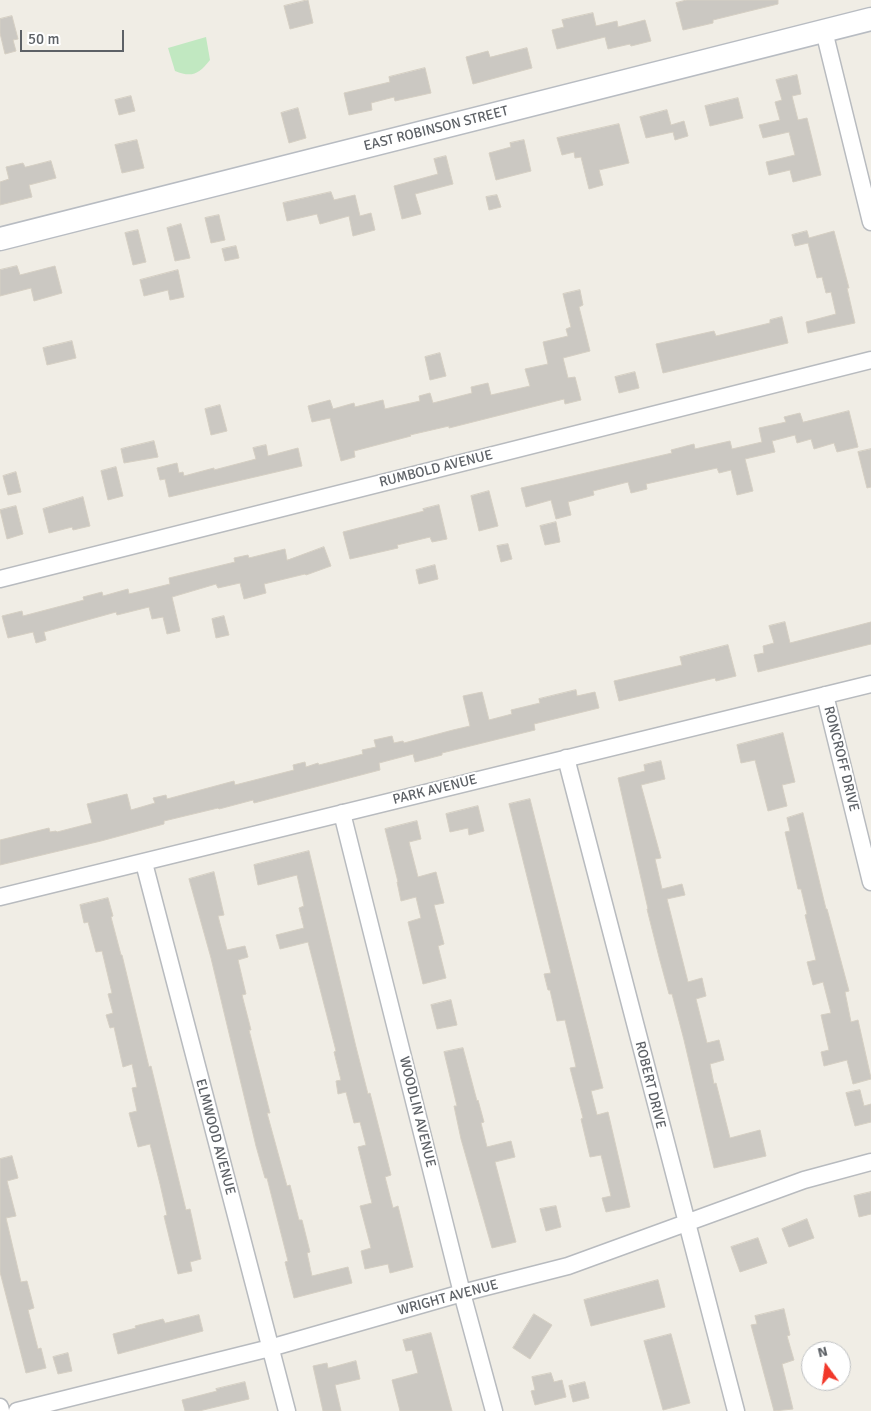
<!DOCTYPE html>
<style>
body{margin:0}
#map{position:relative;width:871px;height:1411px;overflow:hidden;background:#f0ede5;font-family:Signika,sans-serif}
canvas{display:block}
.north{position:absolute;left:801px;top:1341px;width:50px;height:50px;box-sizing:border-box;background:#fff;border:1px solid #bec0c2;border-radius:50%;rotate:346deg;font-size:14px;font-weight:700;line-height:20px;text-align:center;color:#5d6166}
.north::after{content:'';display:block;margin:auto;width:18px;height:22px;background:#f1382a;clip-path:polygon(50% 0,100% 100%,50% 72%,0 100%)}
.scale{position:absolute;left:20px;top:30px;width:104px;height:22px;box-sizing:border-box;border:2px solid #5d6166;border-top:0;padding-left:6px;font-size:15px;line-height:18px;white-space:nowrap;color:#5d6166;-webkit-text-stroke:4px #fff;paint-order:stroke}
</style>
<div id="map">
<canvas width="871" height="1411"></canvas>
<div class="north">N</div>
<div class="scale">50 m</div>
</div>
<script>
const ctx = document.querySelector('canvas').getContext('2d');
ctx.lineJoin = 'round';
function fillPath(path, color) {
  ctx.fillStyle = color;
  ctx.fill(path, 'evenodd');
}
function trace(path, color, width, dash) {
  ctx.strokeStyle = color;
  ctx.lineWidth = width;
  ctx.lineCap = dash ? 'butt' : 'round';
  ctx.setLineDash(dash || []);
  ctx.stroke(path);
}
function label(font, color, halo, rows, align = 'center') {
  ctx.font = font + ' Signika,sans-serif';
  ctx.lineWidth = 4;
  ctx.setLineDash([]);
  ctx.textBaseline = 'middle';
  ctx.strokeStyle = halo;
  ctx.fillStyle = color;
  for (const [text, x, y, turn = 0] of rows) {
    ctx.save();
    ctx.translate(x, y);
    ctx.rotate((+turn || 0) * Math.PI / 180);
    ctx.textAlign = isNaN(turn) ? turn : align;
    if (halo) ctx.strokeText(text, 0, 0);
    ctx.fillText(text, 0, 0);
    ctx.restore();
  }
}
const green = new Path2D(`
 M206,37L210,60C199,74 192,78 175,71L168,48Z`);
const building = new Path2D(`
 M308,0L313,23L290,29L284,6Z
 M687,0H778V4L713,20V23L683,30L676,3Z
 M593,13L596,26L617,21L618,27L645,20L651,41L631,46L630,44L608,49L605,37L557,49L552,30L564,27L562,20Z
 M12,16L18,39L13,40L16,51L5,54L0,33V19Z
 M527,48L532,68L473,84L466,57L488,51L490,57Z
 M425,68L431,93L395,101L394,97L371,103L372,110L349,115L344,93L390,82L389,77Z
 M797,75L801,94L792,96L798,120L807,118L821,175L793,182L790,170L769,175L766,162L795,155L789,132L763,138L759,125L780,120L775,102L782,100L776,80Z
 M131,96L135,111L119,115L115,100Z
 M738,98L743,118L710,126L705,106Z
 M298,108L306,138L289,143L281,113Z
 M667,110L671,125L684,121L688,136L675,140L673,132L646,138L640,117Z
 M619,124L629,163L599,170L603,185L589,189L581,157L575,158L574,152L562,155L557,138Z
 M137,140L144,168L122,173L115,145Z
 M524,140L531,171L496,180L489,153L511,147L510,143Z
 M446,156L453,184L415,194L421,214L402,219L394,186L438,174L434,159Z
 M51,161L56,178L29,185L32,197L0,205V182L9,179L6,167L23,163L25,167Z
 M331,192L334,200L355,195L360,216L371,213L375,230L353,236L349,216L320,224L317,214L287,221L283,203Z
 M497,195L501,207L489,210L486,197Z
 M219,215L225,240L211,243L205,218Z
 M181,224L190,258L175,261L167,228Z
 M138,230L146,262L133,265L125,233Z
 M807,231L809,238L834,231L849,288H847L855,323L808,333L806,322L836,314L831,292L826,293L822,277L817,278L808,243L795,246L792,235Z
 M236,246L239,258L225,261L222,249Z
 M17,266L20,275L55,266L62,293L34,301L31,288L0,296V270Z
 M178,270L184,297L170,300L168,290L144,296L140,280Z
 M580,290L583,305L579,307L590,351L563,358L568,378L575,377L581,400L565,404L564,399L449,428V426L410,435L411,436L354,451L355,457L341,461L330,418L312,422L308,406L330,400L333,409L354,403L355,407L383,400L385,409L420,401L419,396L430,393L433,403L472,393L471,387L488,383L491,395L530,386L525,369L548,364L543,342L568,336L566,329L571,327L563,294Z
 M782,317L788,343L663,373L656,344L714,331L716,336L770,323V320Z
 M72,341L76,358L47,365L43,348Z
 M440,353L446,376L430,380L425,357Z
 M635,372L639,388L619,393L615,377Z
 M220,405L227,431L211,435L205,409Z
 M849,411L858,447L837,452L834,443L814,449L811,439L797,443L795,435L772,441L775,452L745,459L753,491L737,495L731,470L719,473L717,468L646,484L647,489L631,493L628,482L593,491L594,495L568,502L571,515L556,519L551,500L526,507L521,488L672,453L671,450L694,444L695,449L730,441L732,449L762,442L759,428L786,422L784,417L800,413L803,422Z
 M154,441L158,457L124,463L121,449Z
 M266,445L268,456L298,448L302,466L169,497L165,479L160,480L157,468L177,463L179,473L183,472L184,476L214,468V470L256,459L253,448Z
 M871,449V487L867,488L858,452Z
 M116,467L123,496L108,500L101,471Z
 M16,472L21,492L8,495L3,476Z
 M489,491L498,526L479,531L471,496Z
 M83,497L90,526L73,530L72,527L49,533L43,509Z
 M439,505L447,539L432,542L430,537L397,545L398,548L350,559L343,532L424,511L423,509Z
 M16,506L23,534L7,539L0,510Z
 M556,522L560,542L545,545L540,526Z
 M508,544L512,559L501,562L497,546Z
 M324,547L331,566L306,575L305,574L264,584L266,593L244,599L240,583L218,588L216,584L172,597L180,631L167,634L163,617L152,619L149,607L117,615L116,612L44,632L46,640L36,643L33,632L8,638L2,616L22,611L23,616L84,600L83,597L102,592L103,596L128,589L129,594L170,584L169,578L235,562L234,558L248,555L249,558L285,549L287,560Z
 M435,565L438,579L419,584L416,570Z
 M224,616L229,635L216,638L212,619Z
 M785,622L790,643L871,622V644L758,672L754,655L764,653L763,646L774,643L769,626Z
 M728,645L736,676L716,681L715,678L619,701L614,681L682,665L680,657Z
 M576,690L577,696L595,692L599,708L534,724L535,730L442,753V755L415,762L413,754L379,763L380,770L254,803L253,800L219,809L218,808L164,821V824L101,841L0,865V840L49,828L50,832L56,831L57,832L92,823L87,804L127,794L131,810L155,803L153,798L166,795L167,799L234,781L235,785L294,770L293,765L305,762L306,767L318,763L319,765L363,754L362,750L376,747L374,740L392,736L394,743L403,741L404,743L453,730L470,726L463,696L482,692L489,720L512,714L511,710L540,703L539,699Z
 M783,733L795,782L782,785L787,806L768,811L755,760L741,763L737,745Z
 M661,761L665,779L641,785L661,858L655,859L662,889L682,884L685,895L667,899L688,982L702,978L706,996L696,999L707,1043L719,1040L724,1060L710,1064L714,1084L716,1083L730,1138L760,1130L766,1156L714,1168L684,1040L672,994H669L659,957L647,909H648L618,778L645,771L644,765Z
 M530,799L603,1088L591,1091L597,1115L608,1112L630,1207L606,1212L602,1198L611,1196L601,1155L590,1157L581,1119L583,1118L570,1068L576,1067L565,1020L557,1021L550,990H548L544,974L551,973L509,804Z
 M478,806L484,831L469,835L468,828L450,832L446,814Z
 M803,813L826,909H827L849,991L845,992L851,1022L858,1020L871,1078V1079L853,1084L847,1060L824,1066L821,1052L829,1050L821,1015L831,1013L823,982L813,985L807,962L816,960L805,915L807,914L801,889H798L785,832L790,831L787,818Z
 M417,821L421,839L409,842L418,877L436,872L444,903L434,905L444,944L438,946L446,978L423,984L408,922L421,918L416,897L401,901L397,882H398L385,829Z
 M309,851L356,1047L368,1094L370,1093L391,1175L385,1177L393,1208L398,1206L413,1267L390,1273L388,1264L365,1269L361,1251L371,1248L360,1206L372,1203L358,1147L366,1145L360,1122L354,1123L346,1092L338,1094L336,1081L341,1080L334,1052L336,1051L308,942L280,949L276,935L304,928L299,908L304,906L297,875L258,885L254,865Z
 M214,872L224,915L218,916L227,950L245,946L248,957L238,960L246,994L242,995L251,1030H249L270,1113H267L287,1186L290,1185L299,1220H302L310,1252L307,1253L312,1276L348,1267L352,1283L294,1298L285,1262L288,1261L267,1178H265L256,1146L211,958L189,879Z
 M108,898L113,916L111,917L121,955H122L149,1067L151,1066L186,1210L190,1209L201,1259L190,1262L192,1271L178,1274L164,1216L167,1215L160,1184L150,1144L138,1147L129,1113L137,1111L132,1088L137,1087L132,1064L123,1067L114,1027L110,1028L106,1015L113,1013L108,994L112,993L102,951L96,952L88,922L84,923L80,905Z
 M451,1000L457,1025L437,1029L431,1005Z
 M463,1048L477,1101L478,1100L484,1122L481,1123L487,1147L511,1141L515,1157L495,1162L516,1242L492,1248L461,1139L454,1106H457L444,1052Z
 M860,1090L864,1106L871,1104V1122L855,1126L846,1093Z
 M12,1156L18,1178L7,1181L16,1216L6,1218L21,1282L27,1281L34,1308L28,1310L38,1349L41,1348L46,1368L26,1373L0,1272V1159Z
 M871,1192V1214L859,1217L854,1196Z
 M556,1206L561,1227L546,1231L540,1209Z
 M807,1219L814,1238L789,1247L782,1229Z
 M758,1238L767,1263L740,1272L731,1247Z
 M658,1280L665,1307L591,1326L584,1300Z
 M784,1309L790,1335L787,1336L794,1360L782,1364L793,1409L774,1411L751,1325L757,1324L755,1316Z
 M534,1314L552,1325L530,1359L513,1348Z
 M199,1315L203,1331L118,1354L113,1334L136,1328L135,1326L163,1319L165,1323Z
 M431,1333L452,1411H400L392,1380L418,1373L412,1350L406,1351L403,1340Z
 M671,1334L690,1403L663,1410L644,1341Z
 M68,1353L72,1371L58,1374L53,1357Z
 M356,1361L360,1379L335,1385L341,1411H323L313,1366L327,1363L328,1368Z
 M551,1373L554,1382L562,1380L566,1397L535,1405L531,1391L535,1390L532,1377Z
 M245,1382L249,1399L199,1411H185L182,1400L217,1391L216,1389Z
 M585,1382L589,1398L573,1402L569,1386Z`);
const street = new Path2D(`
 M824,31L871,222
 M0,579L871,360
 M825,695L871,882
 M566,758L736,1411
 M342,813L462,1293L494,1411
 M144,863L287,1411
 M0,897L871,684
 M0,1407L1,1411
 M17,1411L270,1348L462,1293L568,1266L804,1180L871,1162`);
const secondary = new Path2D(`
 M0,239L871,19`);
const streetNames = [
 ["EAST ROBINSON STREET",436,129,-14],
 ["RUMBOLD AVENUE",436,469,-14],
 ["RONCROFF DRIVE",841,759,76],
 ["PARK AVENUE",435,790,-14],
 ["ROBERT DRIVE",650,1085,76],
 ["WOODLIN AVENUE",417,1112,76],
 ["ELMWOOD AVENUE",215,1137,75],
 ["WRIGHT AVENUE",448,1298,-15]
];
fillPath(green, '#c1e8c1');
fillPath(building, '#cbc8c2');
trace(building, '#d5cfc3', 1);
trace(street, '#b8bbbf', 19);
trace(secondary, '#b8bcc2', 25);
trace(street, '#fff', 16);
trace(secondary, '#fff', 22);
label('14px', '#5d6166', '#fff', streetNames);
</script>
